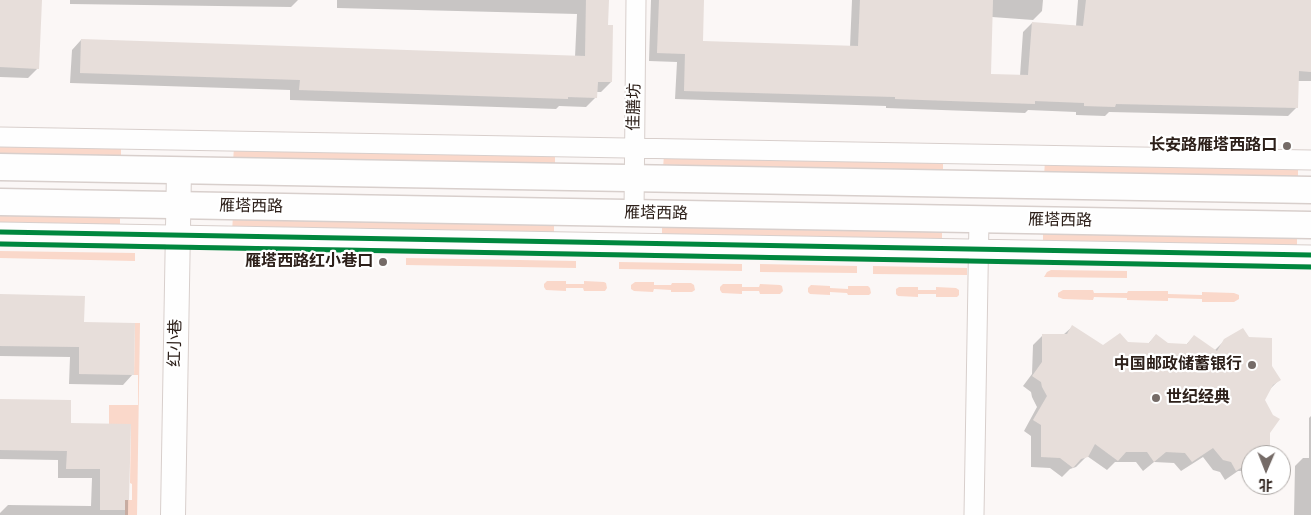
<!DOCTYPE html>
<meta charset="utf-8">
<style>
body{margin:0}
#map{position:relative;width:1311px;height:515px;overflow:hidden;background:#fbf7f6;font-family:"Sofia Sans Condensed","Noto Sans SC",sans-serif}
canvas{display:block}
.north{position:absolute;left:1241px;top:445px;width:50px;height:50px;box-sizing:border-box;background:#fff;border:1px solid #aba6a3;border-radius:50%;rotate:181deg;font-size:14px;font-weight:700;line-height:20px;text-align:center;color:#2d201a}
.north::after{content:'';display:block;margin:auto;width:18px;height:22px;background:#756b67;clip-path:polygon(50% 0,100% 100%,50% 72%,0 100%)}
</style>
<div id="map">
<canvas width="1311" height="515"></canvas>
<div class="north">北</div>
</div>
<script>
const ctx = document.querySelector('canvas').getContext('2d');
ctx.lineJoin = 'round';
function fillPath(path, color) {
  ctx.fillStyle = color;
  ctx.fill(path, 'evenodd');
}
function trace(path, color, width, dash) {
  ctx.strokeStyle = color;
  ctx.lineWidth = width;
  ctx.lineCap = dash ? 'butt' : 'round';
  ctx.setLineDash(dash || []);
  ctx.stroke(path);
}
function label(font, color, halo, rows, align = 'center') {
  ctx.font = font + ' "Sofia Sans Condensed","Noto Sans SC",sans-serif';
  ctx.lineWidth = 4.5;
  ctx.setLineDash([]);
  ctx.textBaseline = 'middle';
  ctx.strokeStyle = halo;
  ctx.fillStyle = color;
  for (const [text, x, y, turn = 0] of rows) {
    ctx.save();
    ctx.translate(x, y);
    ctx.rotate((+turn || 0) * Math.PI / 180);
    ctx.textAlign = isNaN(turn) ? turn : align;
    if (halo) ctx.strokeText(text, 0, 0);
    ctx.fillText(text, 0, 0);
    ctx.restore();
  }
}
const green = new Path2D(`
 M0,143L121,145V160L0,158Z
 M234,147L555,153V168L233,162Z
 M664,154L943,159V174L663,169Z
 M1045,161L1298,165V181L1044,176Z
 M0,212L120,214V229L0,227Z
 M233,216L554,221V237L232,231Z
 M662,223L942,228V243L662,239Z
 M1043,230L1297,234V250L1043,245Z
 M0,251L135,253V261L0,258Z
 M406,258L576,261V268L406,265Z
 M619,262L742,264V271L619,269Z
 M760,264L857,266V273L760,272Z
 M873,266L967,268V275L873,274Z
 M1051,270L1127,271V278L1044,277L1047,272Z
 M547,281H566V284H584V281L604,282L606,283L607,288L605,291H584L583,288H566V291L546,290L544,287V284Z
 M635,282H654V285H671L672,283H691L694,285L695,290L692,292H671V290L654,289L653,292L634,291L631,289V285Z
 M723,284H742V287H759L760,284L780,285L782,286L783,291L780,294H760L759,291H742V294L722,293L720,290V287Z
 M811,285L830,286V288L848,289V286H868L870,288L871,293L869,295H848L847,293L830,292V295L810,294L808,292V288Z
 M899,287H918V290H936V287L956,288L959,290V295L957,297H936V294H918V297L898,296L896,294V289Z
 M1063,290H1093L1094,293H1127L1128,291H1168V294L1202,295V292L1234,293L1239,295V299L1234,302H1202V299L1168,298V301L1127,300V298L1094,297L1093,300L1063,299L1058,297V293Z
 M135,323H140L137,515H125V500H132V484L130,483L131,425L109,424V405H138V375H134Z`);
const shadow = new Path2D(`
 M0,0H41L38,68L28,78L0,77Z
 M70,0H298L291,7L70,4Z
 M337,0H607V26L611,82L601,92H596V97L586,107L559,106L556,109L290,100V90L70,83L72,50L81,40L575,57L577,14L337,8Z
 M651,0H703L701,42L850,47L852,0H1043L1042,11L1033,20L992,17L990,75L1020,76L1023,32L1032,23L1076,26L1078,0H1311V81H1297V107L1288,116L1109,112L1105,116L1076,115V112L1028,110L1025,113L886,108V106L675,99L677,62L649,61Z
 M0,295L83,323L133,374L123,385L69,384L70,357L0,356Z
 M1072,327L1103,346L1127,344H1148L1156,335L1167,344L1186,345L1194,336L1214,351L1225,340L1270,367L1279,380L1269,390L1264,400L1269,433V455H1251V471H1238L1225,480L1220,472L1213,470L1203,457L1181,471L1174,463L1154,462L1143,471L1136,462H1115L1107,470L1087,456L1076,467L1070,469L1062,477L1050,468L1031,467V436L1024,431L1037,407L1032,397L1031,392L1023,386L1032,374L1033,345L1043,335H1063Z
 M0,400L70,425L129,426L128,515H0V513L8,505L91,506L92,478H58V460L0,459Z
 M1311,416V515H1294L1295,466L1303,458H1309V418Z`);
const building = new Path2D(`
 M0,0H42L39,69L0,67Z
 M586,0H609L608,25H613L612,82H598L597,98L568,97V99L299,90L300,80L80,73L81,39L585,56Z
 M659,0H704L703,41L858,46L860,0H993L991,74L1028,75L1032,22L1083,26L1086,0H1311V72L1299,71L1298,108L1116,104L1115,107L1084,106V103L1035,101V104L895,99V97L684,91L685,54L657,53Z
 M0,294L85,296L84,322L135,323L134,375L79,374V347L0,346Z
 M1072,325L1103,345L1120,333L1128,342L1149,343L1156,334L1168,343L1187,344L1194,335L1217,351L1224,339L1243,328L1249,337L1272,338V366L1281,380L1273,385L1265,400L1273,415L1280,419L1270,433V455H1251V461L1236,471L1231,462L1223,460L1213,448L1192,462L1185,453L1166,452L1154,462L1147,452H1126L1118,461L1095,444L1088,457L1081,459L1073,468L1060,458L1041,457V425L1033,420L1047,396L1042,387L1041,382L1032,376L1042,362V334H1067Z
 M0,399L71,400V423L131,424L129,500H125V510H100V469H66L67,451L0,450Z`);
const minor = new Path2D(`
 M0,137L1311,160
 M634,213L636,0
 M0,232L1311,255
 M974,515L979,219`);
const tertiary = new Path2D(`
 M173,515L179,170`);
const secondary = new Path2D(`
 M0,167L1311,190
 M0,202L1311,225`);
const cycleway = new Path2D(`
 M0,232L1311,255
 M0,244L1311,267`);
const markers = [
 [1287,146,5,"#756b67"],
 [383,262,5,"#756b67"],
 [1252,365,5,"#756b67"],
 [1156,398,5,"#756b67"]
];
const streetNames = [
 ["佳膳坊",635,107,-89],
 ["雁塔西路",251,207,1],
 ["雁塔西路",656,214,1],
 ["雁塔西路",1060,221,1],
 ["红小巷",176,343,-89]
];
const poiNames = [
 ["长安路雁塔西路口",1277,146],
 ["雁塔西路红小巷口",373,262],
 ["中国邮政储蓄银行",1242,365],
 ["世纪经典",1166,398,"left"]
];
fillPath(green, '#fad8ca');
fillPath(shadow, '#0003');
fillPath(building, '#e7deda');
trace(minor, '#d8cfcc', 21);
trace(tertiary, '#d8cfcc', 26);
trace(secondary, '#d8cfcc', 29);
trace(minor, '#fefefe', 19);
trace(tertiary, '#fefefe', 24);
trace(secondary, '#fefefe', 26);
trace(cycleway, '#00873e', 5);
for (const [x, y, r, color] of markers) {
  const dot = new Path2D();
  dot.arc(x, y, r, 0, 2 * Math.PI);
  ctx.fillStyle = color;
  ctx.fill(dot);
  trace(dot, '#fff', 2);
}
label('16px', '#2d201a', '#fff', streetNames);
label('bold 16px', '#2d201a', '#fff', poiNames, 'right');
</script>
